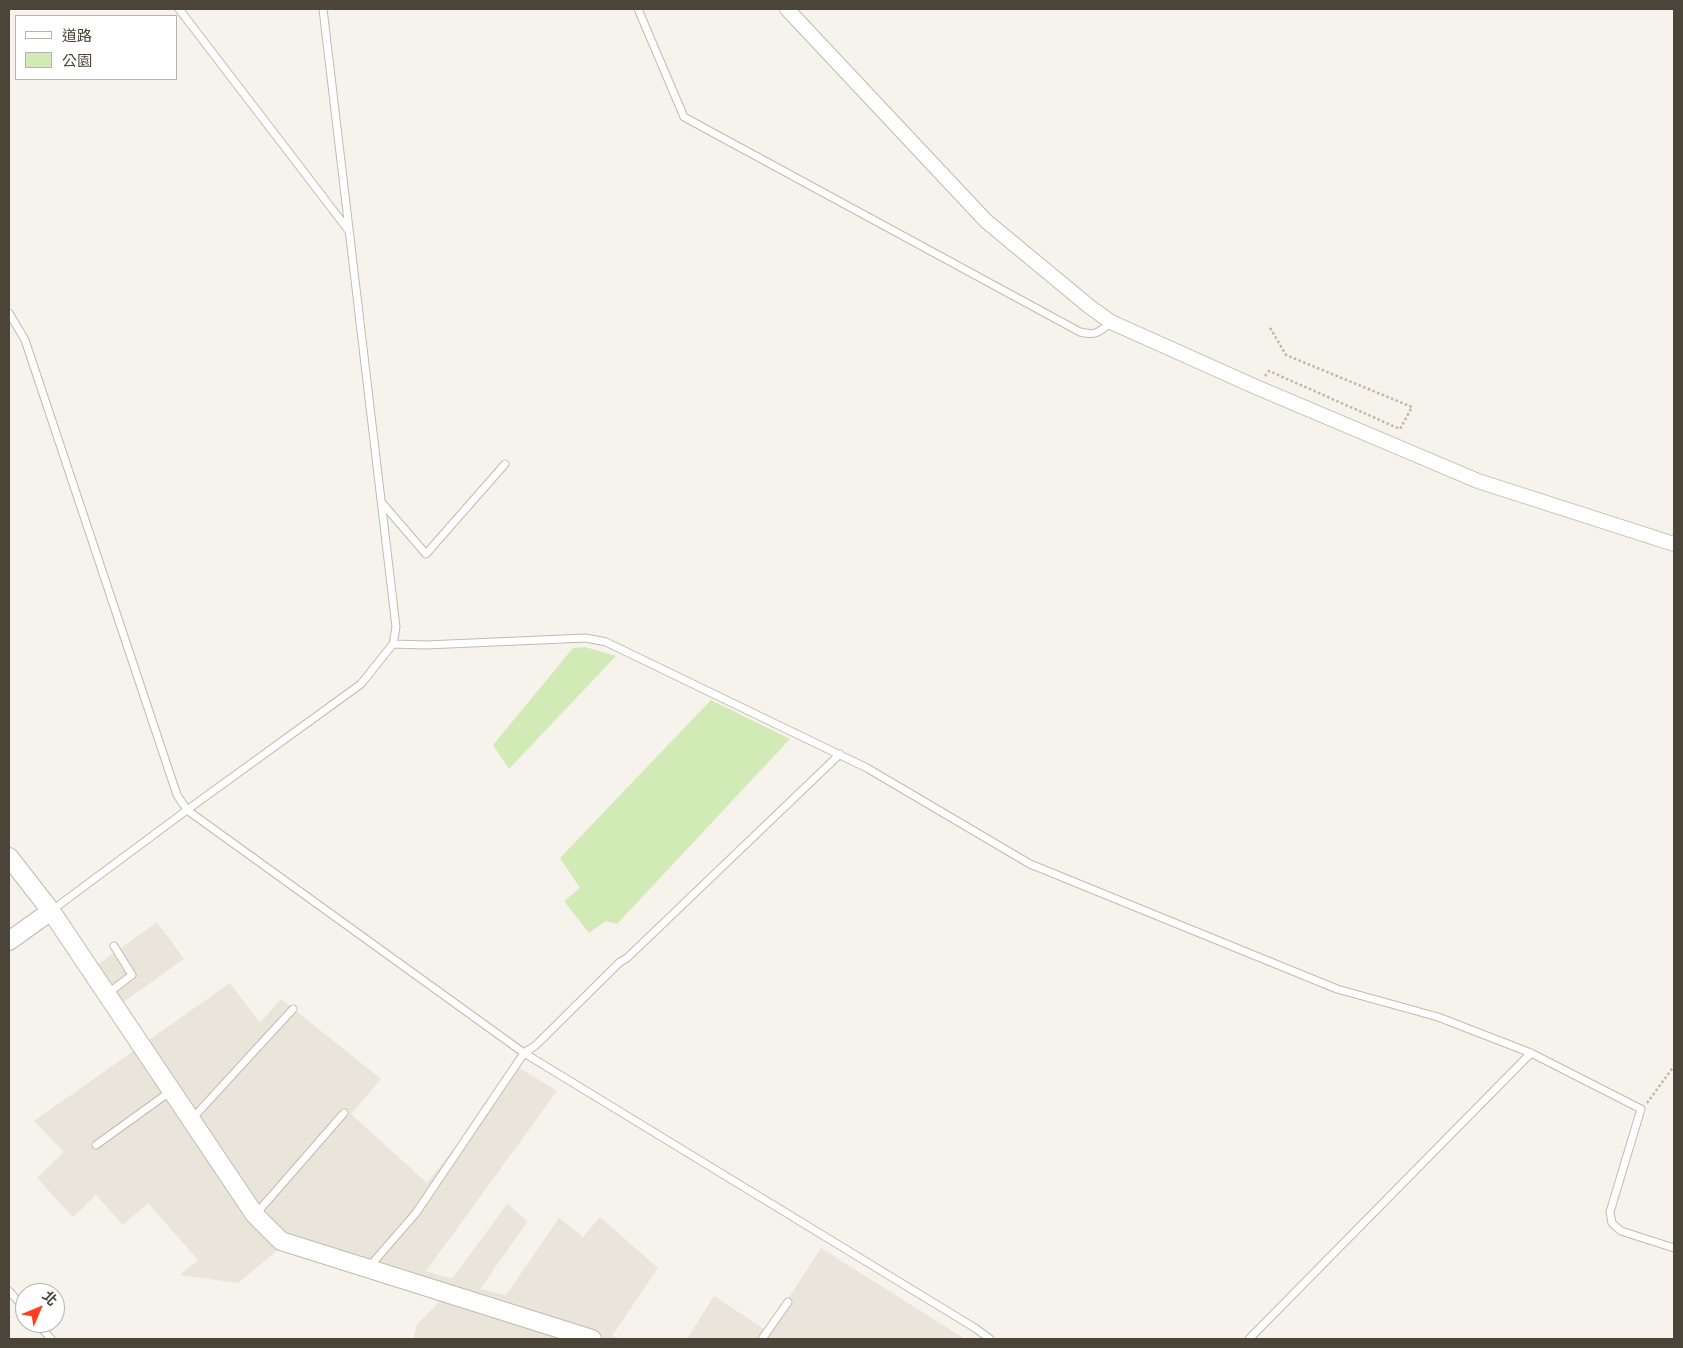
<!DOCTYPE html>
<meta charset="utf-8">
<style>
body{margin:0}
#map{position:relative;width:1683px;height:1348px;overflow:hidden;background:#f6f3ec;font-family:Ubuntu,"Noto Sans TC",sans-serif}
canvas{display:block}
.frame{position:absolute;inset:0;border:10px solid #4b4439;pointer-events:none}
.legend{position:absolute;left:15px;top:15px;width:162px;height:65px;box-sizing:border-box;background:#fff;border:1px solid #b7b4b0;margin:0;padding:6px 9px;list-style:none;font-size:15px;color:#4b4439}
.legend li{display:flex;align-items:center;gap:10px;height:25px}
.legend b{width:25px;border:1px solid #b7b4b0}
.north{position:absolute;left:15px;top:1283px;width:50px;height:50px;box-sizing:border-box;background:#fff;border:1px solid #b7b4b0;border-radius:50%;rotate:45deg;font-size:14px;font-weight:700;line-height:20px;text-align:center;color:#4b4439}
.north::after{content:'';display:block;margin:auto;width:18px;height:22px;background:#fc3f1d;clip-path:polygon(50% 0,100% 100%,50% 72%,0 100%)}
</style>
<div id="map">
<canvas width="1683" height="1348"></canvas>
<div class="frame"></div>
<ul class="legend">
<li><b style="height:6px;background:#fff"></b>道路</li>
<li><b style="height:14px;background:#d2eab5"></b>公園</li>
</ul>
<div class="north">北</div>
</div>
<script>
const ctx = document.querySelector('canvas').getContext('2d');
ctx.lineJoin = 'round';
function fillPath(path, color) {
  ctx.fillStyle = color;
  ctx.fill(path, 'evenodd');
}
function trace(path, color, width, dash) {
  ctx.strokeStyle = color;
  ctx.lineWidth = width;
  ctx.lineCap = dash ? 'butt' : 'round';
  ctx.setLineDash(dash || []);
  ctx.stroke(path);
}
const residential = new Path2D(`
 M157,922L184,959L119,1005L93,968Z
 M230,983L260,1023L281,999L381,1079L351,1114L427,1183L518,1067L557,1091L426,1271L452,1279L507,1204L528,1221L480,1289L506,1295L559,1218L583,1237L600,1217L658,1268L612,1336L622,1339H416L414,1337L417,1324L442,1299L278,1250L238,1283L180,1275L198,1260L148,1203L123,1225L96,1195L73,1217L37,1178L64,1152L34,1121Z
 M821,1248L965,1339H687L714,1296L767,1331Z`);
const green = new Path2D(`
 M585,647L616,656L509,769L493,745L573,648Z
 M711,700L790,739L617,924L606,921L589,933L564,901L580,888L560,858Z`);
const path = new Path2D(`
 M1265,376L1269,371L1400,429L1412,407L1286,355L1269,326
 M1647,1103L1674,1066`);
const service = new Path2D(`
 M179,9L349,231
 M638,9L684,117L1080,332C1097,336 1099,332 1111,322
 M9,313L25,340L177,795L187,810L524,1053L975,1328L990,1339
 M383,504L426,554L505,464
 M393,644L426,645L586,638L606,642L867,768L1030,864L1337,989L1438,1017L1531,1053L1641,1109L1610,1212L1612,1223L1621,1231L1674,1248
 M51,911L187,810L361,684L393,644L396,627L323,9
 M107,994L132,975L114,946
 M191,1120L293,1009
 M96,1145L171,1091
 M255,1215L344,1113
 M369,1267L416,1213L524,1053L536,1045L620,962L627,958L840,754
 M9,1291L25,1309
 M37,1323L51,1339
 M762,1339L788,1302
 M1249,1339L1531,1053`);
const minor = new Path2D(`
 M787,9L986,221L1090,307L1111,322L1256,387L1478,481L1674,544`);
const tertiary = new Path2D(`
 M9,857L51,911L255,1215L281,1241L592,1339
 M9,941L51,911`);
fillPath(residential, '#eae5da');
fillPath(green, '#d2eab5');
trace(service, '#c2bbae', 9);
trace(minor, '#c2bbae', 16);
trace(tertiary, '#c2bbae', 20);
trace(path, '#c4b79f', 2.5, [2.5, 2.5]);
trace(service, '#fff', 7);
trace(minor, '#fff', 14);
trace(tertiary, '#fff', 18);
</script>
